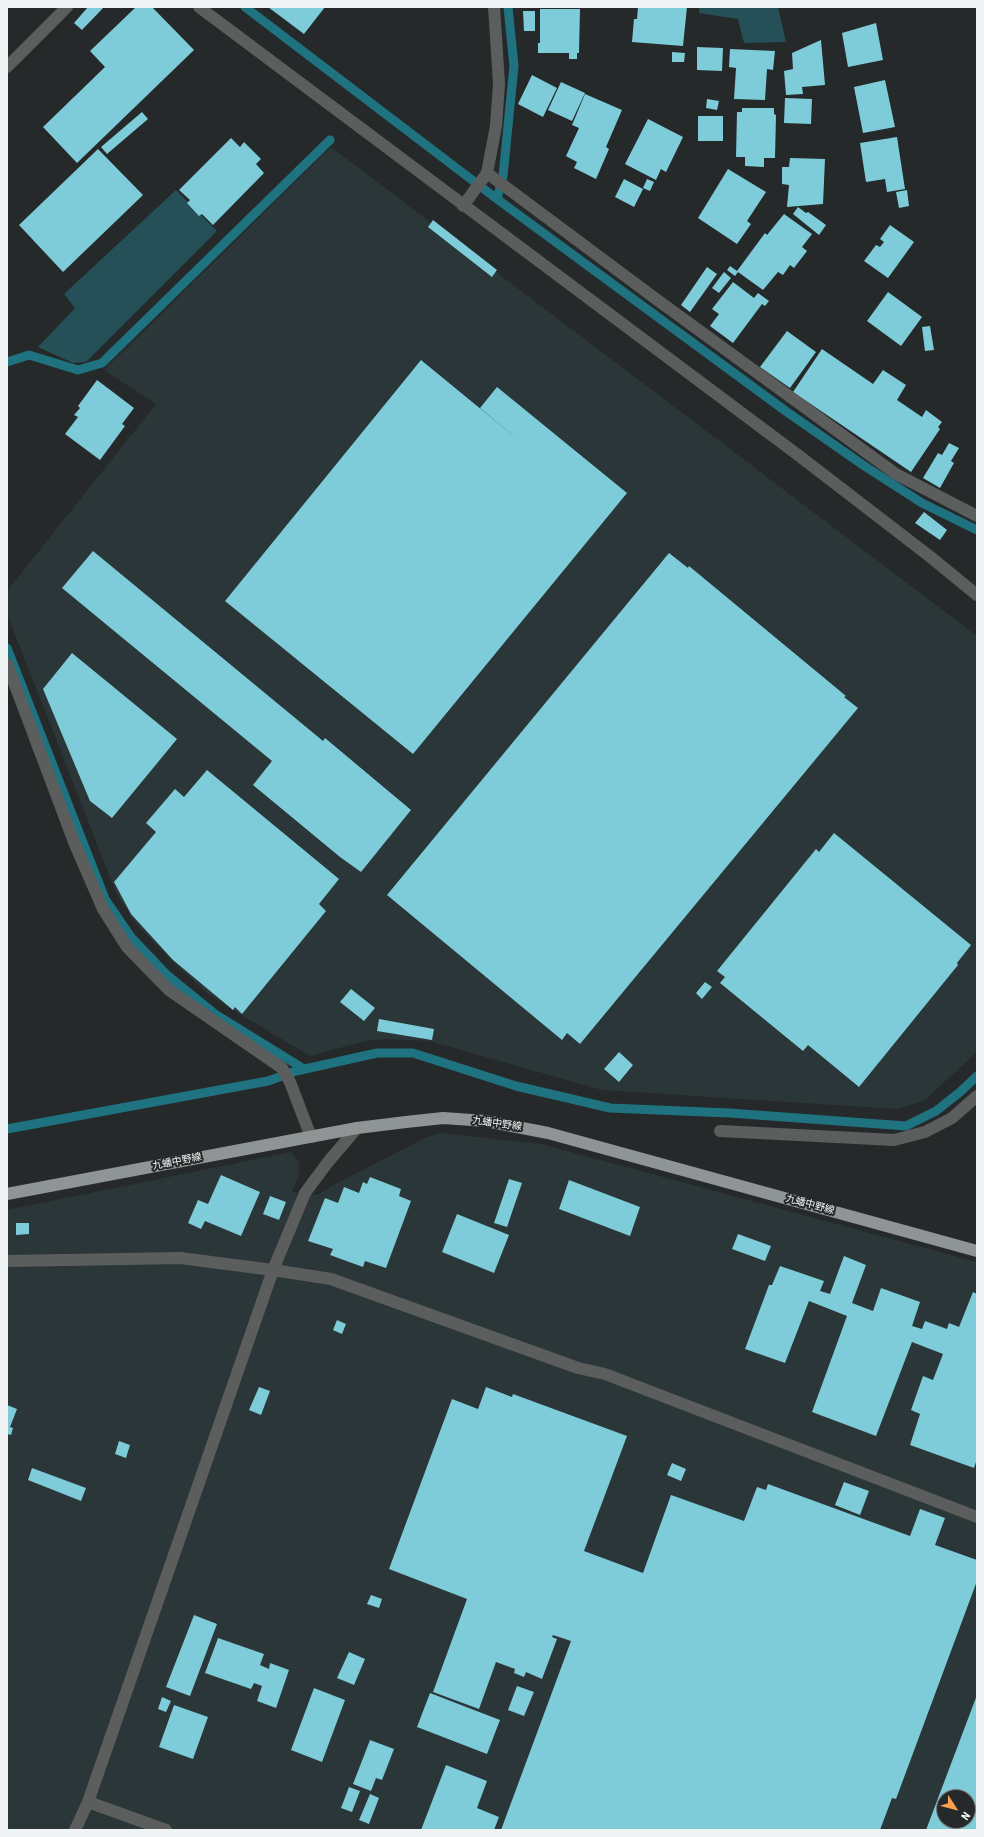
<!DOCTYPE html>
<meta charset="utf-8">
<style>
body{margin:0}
#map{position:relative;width:984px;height:1837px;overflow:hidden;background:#25292a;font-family:"Roboto Condensed",sans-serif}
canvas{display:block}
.frame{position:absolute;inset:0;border:8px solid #f1f4f4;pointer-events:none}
.north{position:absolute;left:936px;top:1789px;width:40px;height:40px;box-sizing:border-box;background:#25292a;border:1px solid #777a7b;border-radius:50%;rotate:126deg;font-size:11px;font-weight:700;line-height:16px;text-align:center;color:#f1f4f4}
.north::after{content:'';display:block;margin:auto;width:14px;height:18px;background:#fa9f4e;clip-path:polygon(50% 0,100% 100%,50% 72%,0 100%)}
</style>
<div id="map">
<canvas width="984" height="1837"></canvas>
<div class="frame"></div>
<div class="north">N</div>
</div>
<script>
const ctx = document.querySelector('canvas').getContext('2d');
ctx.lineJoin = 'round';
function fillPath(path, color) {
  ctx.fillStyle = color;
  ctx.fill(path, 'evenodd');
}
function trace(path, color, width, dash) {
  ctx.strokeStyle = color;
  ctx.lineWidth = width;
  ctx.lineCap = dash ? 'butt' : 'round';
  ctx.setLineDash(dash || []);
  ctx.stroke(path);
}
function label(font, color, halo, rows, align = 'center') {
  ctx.font = font + ' "Roboto Condensed","Noto Sans JP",sans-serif';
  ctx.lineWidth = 4;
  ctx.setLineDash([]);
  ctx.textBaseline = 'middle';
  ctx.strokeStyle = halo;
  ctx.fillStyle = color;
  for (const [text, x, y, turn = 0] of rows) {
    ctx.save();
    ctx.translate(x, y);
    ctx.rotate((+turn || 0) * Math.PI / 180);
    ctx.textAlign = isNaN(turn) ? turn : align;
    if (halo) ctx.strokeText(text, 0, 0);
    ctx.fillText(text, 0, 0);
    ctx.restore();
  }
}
const built = new Path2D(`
 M331,147L977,636V1052L924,1101L896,1109L602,1090L429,1041L387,1039L365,1041L310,1056L240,1014L208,994L174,963L136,924L117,895L7,614V591L156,404L104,370Z
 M440,1133L541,1144L977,1262V1830H7V1210L291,1152L300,1163L299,1174L292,1192L317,1195L337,1183L427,1137ZM944,1797H968V1821H944Z`);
const green = new Path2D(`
 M699,7H778L786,42L744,43L738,19L699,13Z
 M176,190L217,231L86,362L73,363L38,347L75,308L64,294Z`);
const stream = new Path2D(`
 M245,7L497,199L787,412L863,465L922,503L977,530
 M497,199L503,176L514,66L508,7
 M7,362L29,355L78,370L102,363L330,140
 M7,648L105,899L131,937L167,975L215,1014L304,1069
 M7,1129L268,1081L296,1071L377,1053H413L516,1086L610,1108L730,1113L906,1126L936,1111L960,1092L977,1076`);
const building = new Path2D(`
 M88,7H104L82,30L74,23Z
 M136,7H152L194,50L77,163L43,127L105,67L90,51Z
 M268,7H325L304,34Z
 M638,7H687L683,46L632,42L634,19H637Z
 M540,9H580L579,53H577V59H569V53H538V43H540Z
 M523,11H535V31H524Z
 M876,23L883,60L848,67L842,33Z
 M821,40L825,85L802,87L803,94L786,95L784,71L793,69L792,53Z
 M697,47L723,48L722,71L697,70Z
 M730,49L775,51L773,70L767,69L765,100L734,99L736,68L729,67Z
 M672,52L685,53L684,62H672Z
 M532,75L557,88L543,117L518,104Z
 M885,80L895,127L863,133L854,87Z
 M561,82L585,93L572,121L548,110Z
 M585,94L622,110L606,147L609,149L596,179L574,168L577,162L566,156L579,128L572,125Z
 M785,98L812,99L811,124L784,123Z
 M707,99L719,101L717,110L706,108Z
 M742,108H774V114L776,115L775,158H764V167L745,166V157H736L737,112H742Z
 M142,112L148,119L107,154L101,147Z
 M698,116H723V141H698Z
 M648,119L683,137L666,172L661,169L656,180L625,164Z
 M897,137L905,189L887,192L885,179L866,182L860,143Z
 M231,138L240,147L244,142L261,159L256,164L264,173L213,225L202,214L199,216L187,203L190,200L179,190Z
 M98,149L143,195L63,272L19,225Z
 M790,158L825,159L823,204L787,207L789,185L782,184V167H789Z
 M728,169L766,192L747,221L751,224L737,244L698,218Z
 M624,179L643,189L634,207L615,197Z
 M647,179L654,182L650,191L643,188Z
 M907,190L909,206L899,208L896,192Z
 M798,207L806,213L808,212L826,225L819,235L793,214Z
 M784,214L812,234L802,247L807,251L794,268L790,265L783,275L778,272L763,290L738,272L735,276L727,270L730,266L737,271L765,233L767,235Z
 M433,220L497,270L492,277L428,227Z
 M890,225L914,242L888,278L864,261L876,245L880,247L884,242L880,239Z
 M707,267L717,274L690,312L681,305Z
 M724,272L731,278L719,293L712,288Z
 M733,282L754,298L758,293L769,301L765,306L762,304L733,343L710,326L719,314L712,309Z
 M888,292L922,317L901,346L867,321Z
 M930,326L934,350L925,351L922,327Z
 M787,331L816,352L790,388L760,367Z
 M822,349L873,384L883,370L906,385L897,400L922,417L926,410L942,422L938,427L940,429L911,472L793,392Z
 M421,360L521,442L480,408L497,387L627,493L413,754L225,601Z
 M97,380L134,408L122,424L125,426L100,460L65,434L78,417L74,415L80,408L78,406Z
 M949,443L959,448L951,461L954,463L940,488L923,478L938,453L942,455Z
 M924,512L947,530L940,540L915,523Z
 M93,551L323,741L325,738L411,810L361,872L340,857L253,785L272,761L62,588Z
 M669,553L688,568L689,566L846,696L844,697L858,708L580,1044L567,1033L562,1040L387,895Z
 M72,653L177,739L112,818L90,801L43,689Z
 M207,770L339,879L319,904L326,911L242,1014L235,1007L233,1010L173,960L131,914L114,882L156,832L146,823L175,789L184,797Z
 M834,833L971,945L957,963L958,965L859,1087L808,1045L803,1051L720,983L725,977L717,971L816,849L819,852Z
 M705,982L712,987L702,999L696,993Z
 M351,989L375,1008L364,1021L340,1002Z
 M379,1019L434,1029L432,1040L377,1031Z
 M619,1052L633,1065L619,1082L604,1069Z
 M221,1175L260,1192L241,1236L205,1221L201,1229L188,1223L198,1200L208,1204Z
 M370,1177L401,1189L399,1196L411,1201L386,1268L365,1261L363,1267L330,1255L333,1249L308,1241L325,1198L338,1203L344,1187L359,1193L363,1182L367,1184Z
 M509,1179L522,1183L507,1227L494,1223Z
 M569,1180L640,1207L630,1236L559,1209Z
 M270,1196L286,1202L279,1220L263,1214Z
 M457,1214L509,1235L494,1273L442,1252Z
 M16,1223H29V1234L16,1235Z
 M738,1234L771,1246L765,1261L732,1249Z
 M844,1256L866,1265L852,1303L873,1311L881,1288L920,1302L912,1326L922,1329L925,1321L947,1329L949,1323L959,1327L973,1292L977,1294V1459L974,1468L910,1445L920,1414L911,1410L923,1376L933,1380L943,1354L912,1342L876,1436L812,1412L847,1316L809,1301L785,1363L745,1349L769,1285H772L780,1266L824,1281L820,1291L830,1294Z
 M337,1320L346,1324L342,1334L333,1330Z
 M259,1387L270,1391L261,1415L249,1410Z
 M486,1387L512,1397L513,1394L627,1436L584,1551L643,1573L671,1495L744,1521L757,1487L766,1490L768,1484L910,1536L920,1509L945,1518L935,1545L977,1560V1581L896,1799L892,1798L880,1830H501L571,1641L553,1635L552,1637L557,1639L542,1679L526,1672L524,1677L514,1673L515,1669L496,1662L479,1709L433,1692L467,1599L389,1569L452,1399L478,1409Z
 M7,1405L17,1409L10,1427L13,1428L11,1435L7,1434Z
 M119,1441L130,1445L126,1458L115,1454Z
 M672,1463L686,1469L681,1481L667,1475Z
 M32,1468L86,1488L81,1501L28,1480Z
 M844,1482L869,1491L860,1515L835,1505Z
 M371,1595L382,1599L379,1608L367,1604Z
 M194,1615L217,1624L190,1696L166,1687Z
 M218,1638L264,1654L260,1665L269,1669L270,1663L289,1670L276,1708L257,1701L262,1686L254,1683L251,1689L205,1673Z
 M349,1652L365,1659L354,1685L337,1678Z
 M517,1686L534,1692L524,1716L508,1710Z
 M314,1688L345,1700L322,1762L291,1750Z
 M430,1693L500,1720L487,1754L417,1727Z
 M977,1695V1830H926ZM944,1797H968V1821H944Z
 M162,1697L171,1701L166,1712L158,1709Z
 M174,1705L208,1717L193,1759L159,1747Z
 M370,1740L394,1749L382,1780L376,1778L371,1791L353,1784Z
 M446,1765L487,1781L477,1808L499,1817L494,1830H421Z
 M349,1787L360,1791L352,1812L341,1808Z
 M370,1794L379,1798L369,1824L359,1820Z`);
const minor = new Path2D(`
 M199,7L798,455L928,555L977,595
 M7,67L67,7
 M487,173L656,299L896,474L977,516
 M463,206L487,173L496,126L499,84L494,7
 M7,664L74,842L103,909L127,947L169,990L282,1068L290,1082L311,1137
 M720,1131L894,1140L925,1132L952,1118L977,1096
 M7,1261L180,1258L273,1270L331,1279L578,1368L605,1374L977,1517
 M88,1802L166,1830
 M75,1830L88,1802L273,1270L305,1193L328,1162L357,1128`);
const major = new Path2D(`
 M7,1194L357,1128L406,1122L443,1118L486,1121L548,1133L977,1251`);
const streetNames = [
 ["九蟠中野線",497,1124,8],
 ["九蟠中野線",177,1162,-11],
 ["九蟠中野線",810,1205,15]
];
fillPath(built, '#2a3638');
fillPath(green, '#255057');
trace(stream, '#1f727f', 9);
fillPath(building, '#7eccd9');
trace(minor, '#5c5e5e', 12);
trace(major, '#8f9494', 12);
label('10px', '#f1f4f4', '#25292a', streetNames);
</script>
